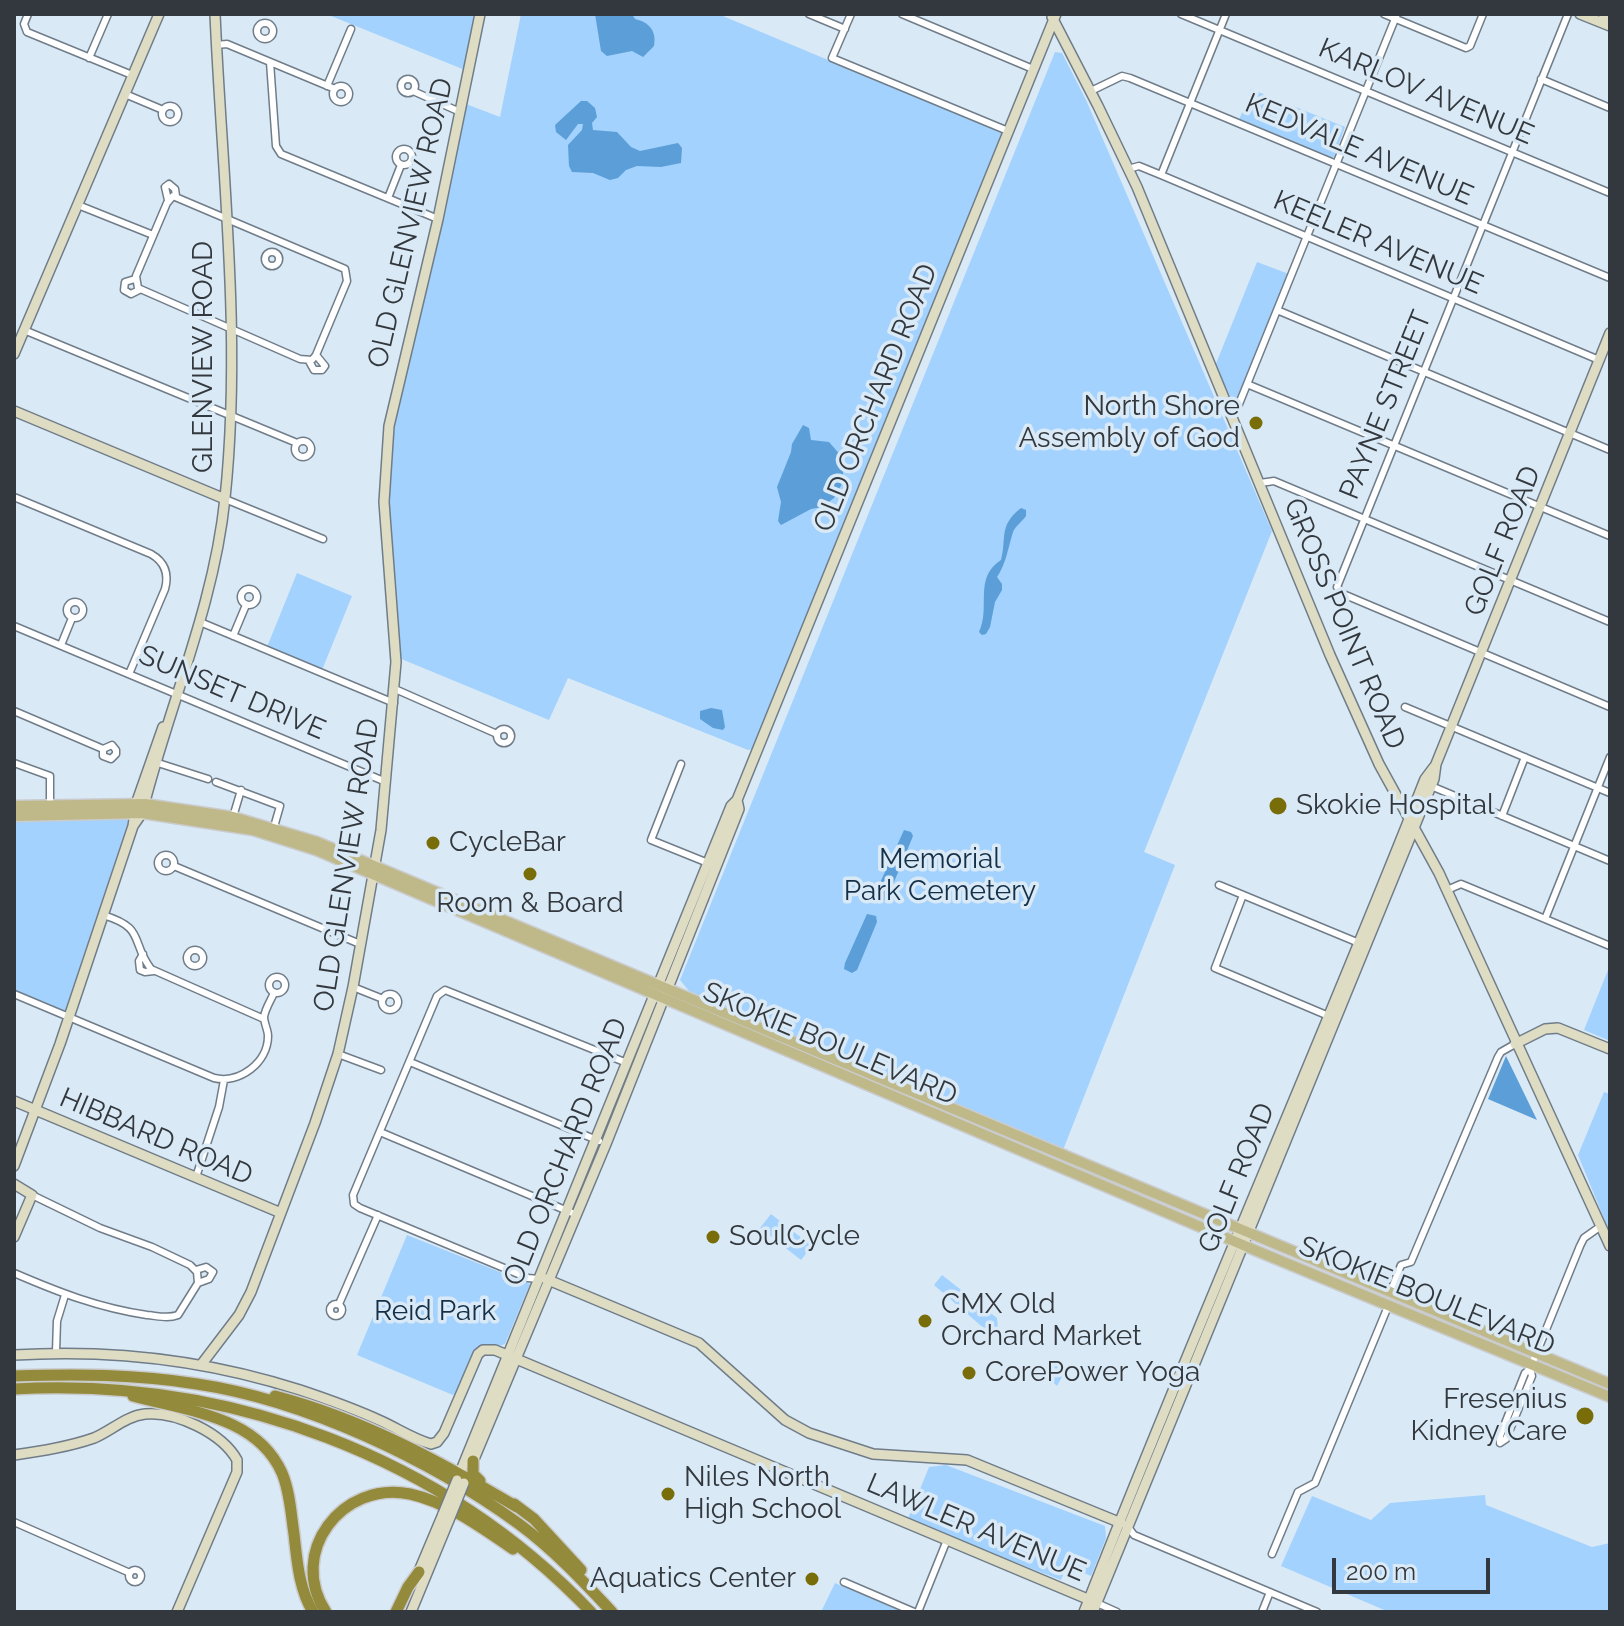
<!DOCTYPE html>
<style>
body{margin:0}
#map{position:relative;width:1624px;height:1626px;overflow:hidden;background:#dae9f6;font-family:Raleway,sans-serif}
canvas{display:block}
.frame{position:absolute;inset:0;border:16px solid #32383d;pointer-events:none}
.scale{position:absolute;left:1332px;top:1558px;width:158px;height:36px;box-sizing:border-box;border:4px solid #32383d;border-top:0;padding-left:10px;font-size:24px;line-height:28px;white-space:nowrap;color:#32383d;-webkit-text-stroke:6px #dae9f6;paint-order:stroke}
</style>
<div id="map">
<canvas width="1624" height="1626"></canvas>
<div class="frame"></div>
<div class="scale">200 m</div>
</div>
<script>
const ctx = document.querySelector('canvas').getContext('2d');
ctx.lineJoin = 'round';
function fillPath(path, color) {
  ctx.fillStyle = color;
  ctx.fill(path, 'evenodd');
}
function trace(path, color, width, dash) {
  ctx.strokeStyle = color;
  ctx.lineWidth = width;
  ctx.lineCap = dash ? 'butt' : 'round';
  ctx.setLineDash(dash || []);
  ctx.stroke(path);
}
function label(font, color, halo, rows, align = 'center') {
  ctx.font = font + ' Raleway,sans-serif';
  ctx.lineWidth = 7;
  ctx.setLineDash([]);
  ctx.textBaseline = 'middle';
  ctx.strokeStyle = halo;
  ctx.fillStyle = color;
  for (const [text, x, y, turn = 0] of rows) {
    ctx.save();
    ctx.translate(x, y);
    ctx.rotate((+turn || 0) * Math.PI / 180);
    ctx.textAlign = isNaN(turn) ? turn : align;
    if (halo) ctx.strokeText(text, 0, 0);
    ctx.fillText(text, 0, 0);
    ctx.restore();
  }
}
const green = new Path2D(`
 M326,14H475L465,70Z
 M521,14H718L1003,133L753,749L748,750L568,678L549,720L399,658L388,533L389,451L400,388L437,244L466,104L500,117Z
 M1055,52L1062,53L1086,100L1272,531L1144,852L1175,865L1063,1150L689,991L680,980Z
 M1251,89L1345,127L1334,157H1331L1239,120Z
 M1257,262L1289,274L1234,405L1215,366Z
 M297,573L352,596L322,670L267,647Z
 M125,817L128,822L65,1011L14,990V819Z
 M1610,965V1041L1584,1030Z
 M1604,1092L1610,1094V1233L1578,1155Z
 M771,1214L812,1246L801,1260L760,1228Z
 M407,1235L530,1284L505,1344C497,1348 487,1343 479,1348C464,1357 466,1384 453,1395L357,1355Z
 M942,1275L997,1318L998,1328L994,1331H987L934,1285Z
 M1054,1364L1065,1371L1057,1386L1045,1375L1046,1367Z
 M946,1465L1105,1526L1106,1538L1091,1576L1067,1566L1061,1580L907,1521L929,1467Z
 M1485,1495L1486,1505L1592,1547L1610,1543V1612H1389L1281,1566L1312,1496L1371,1520L1390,1503Z
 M835,1583L903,1612H821Z`);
const water = new Path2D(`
 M595,14H632L635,19C649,22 657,31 654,46L643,57L632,51L607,56L601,51Z
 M581,101H587L595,108L597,117L592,123L593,130L617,132L631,147L640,151L678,143L682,148L681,163L661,167L637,166L626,170L618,178L610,180L593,173L572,172L569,166L568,145L582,130L583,124H578L566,140L556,132L555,125Z
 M803,425L809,428L811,440L829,442L843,458V482L834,498L822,507L811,509L781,525L778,521L781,502L777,487L791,452L792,444Z
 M1021,508L1026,510V516C1022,522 1016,525 1013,532C1008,548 1006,564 997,577L1002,584V590L995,602L990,627L986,634L982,635L979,632C991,607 973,578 1001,560C1007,538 998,526 1021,508Z
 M711,708L722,710L725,727L723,730L713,728L700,719V711Z
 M904,830L911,832L913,836L887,899L881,902L875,898V894Z
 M867,914L876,916L877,922L857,970L852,973L844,969L845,963Z
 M1506,1056L1537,1120L1488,1099Z`);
const street = new Path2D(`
 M28,14L24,24L27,32L132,75
 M809,14L845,29
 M851,14L832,58L1008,131
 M902,14L1033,69
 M1181,14L1610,193
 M1384,14L1466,48L1470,46L1483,14
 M1568,14L1337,587L1343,594L1610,707
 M257 31a8 8 0 1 1 16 0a8 8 0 1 1-16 0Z
 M216,45L227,44L335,89
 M89,58L108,14
 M270,62L276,146L281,154L438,219
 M401 86a7 7 0 1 1 14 0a7 7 0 1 1-14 0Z
 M1541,79L1610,108
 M333 94a8 8 0 1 1 16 0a8 8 0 1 1-16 0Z
 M327,86L351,29
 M413,91L460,112
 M1091,91L1122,76L1130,78L1610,278
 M125,94L163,110
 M162 114a8 8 0 1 1 16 0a8 8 0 1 1-16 0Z
 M396 157a8 8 0 1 1 16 0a8 8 0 1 1-16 0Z
 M1128,169L1139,166L1161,175L1599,360
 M1161,175L1226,14
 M173,196L345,269L347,281L316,355L312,360L300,359L138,288L136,276L167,203Z
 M388,198L401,165
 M168,200L165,187L169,184L175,189L176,196
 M78,205L153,235
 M265 259a7 7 0 1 1 14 0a7 7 0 1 1-14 0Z
 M135,279L125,282L124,290L131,294L139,290
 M1277,310L1610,450
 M24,330L297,443
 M309,361L314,370H322L325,366L316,355
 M1247,384L1610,536
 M1231,411L1239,404L1397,14
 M295 449a8 8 0 1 1 16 0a8 8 0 1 1-16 0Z
 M1260,483L1274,481L1610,622
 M14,497L151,554C165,562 169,574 165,589L129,674
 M225,499L323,539
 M241 597a8 8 0 1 1 16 0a8 8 0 1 1-16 0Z
 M67 610a8 8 0 1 1 16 0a8 8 0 1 1-16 0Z
 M200,622L394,703
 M14,626L386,782
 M233,636L246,605
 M61,645L72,618
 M395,689L497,734
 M1405,707L1610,793
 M14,711L103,749L112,745L116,750V754L111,759L103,756V749
 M497 736a7 7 0 1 1 14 0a7 7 0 1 1-14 0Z
 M14,763L50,776V806
 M158,763L208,779
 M681,764L651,840L708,863
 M216,782L280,806L274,827
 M1431,786L1610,861
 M1502,816L1525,757
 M233,817L241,790
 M158 863a8 8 0 1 1 16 0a8 8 0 1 1-16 0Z
 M174,866L360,944
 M1219,885L1359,943
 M1447,890L1461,884L1610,946
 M1243,895L1215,968L1331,1017
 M103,915C146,928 130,941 151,969L264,1019
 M1545,919L1610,757
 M187 958a8 8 0 1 1 16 0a8 8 0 1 1-16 0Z
 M143,954L139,961L140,970L145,972L154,971
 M269 985a8 8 0 1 1 16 0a8 8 0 1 1-16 0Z
 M353,987L383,999
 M14,994L214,1078C239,1084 268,1063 268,1036C268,1030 264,1023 264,1017C265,1009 271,1000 274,993
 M382 1002a8 8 0 1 1 16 0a8 8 0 1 1-16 0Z
 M338,1054L381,1070
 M410,1062L599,1141
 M380,1132L577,1215
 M196,1177L219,1107L224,1080
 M196,1270L206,1267L213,1272L209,1279L198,1283
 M14,1273C58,1292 99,1308 147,1315C158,1316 168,1319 178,1315L198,1283L197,1272L190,1265L152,1247L100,1228L32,1195
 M538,1279L528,1278L360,1208L354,1204L353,1195L437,996L445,990L627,1063
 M1390,1293L1401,1265L1411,1262L1498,1057L1501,1052L1515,1044
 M330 1310a6 6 0 1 1 12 0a6 6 0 1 1-12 0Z
 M339,1304L378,1215
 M56,1352L57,1321L65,1295
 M1500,1443V1436L1525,1373L1530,1369L1580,1246L1584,1238L1601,1226
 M1500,1443L1506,1439L1532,1376L1530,1369
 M14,1522L130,1573
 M1128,1527L1134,1535L1317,1612
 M1272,1554L1298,1492L1315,1483L1389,1304
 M129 1576a6 6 0 1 1 12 0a6 6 0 1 1-12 0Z
 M844,1582L914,1612
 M1097,1603L1117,1612
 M918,1612L947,1540
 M1262,1612L1270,1592`);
const secondary = new Path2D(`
 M1580,14L1610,26
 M1603,14L1610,17
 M1052,17L1098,106L1137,187L1330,655L1379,764L1439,873L1610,1246
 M14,354L159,14
 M14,411L225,499
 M133,826L142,813C168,708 214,607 225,498C242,337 222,175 215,14
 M1515,1044L1545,1029L1558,1028L1610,1049
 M14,1101L281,1213
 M14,1166L60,1044L133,826L136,804L163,727
 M14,1184L32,1195L14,1237
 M546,1279L699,1343L785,1420L809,1433L873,1454L967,1460L1121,1523
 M14,1355C111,1349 207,1360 300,1390C327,1399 355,1409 381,1421C397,1428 413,1439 431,1444L437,1442L444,1433L478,1354L483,1350H495L1097,1603
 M201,1365L239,1315L251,1292L315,1123L338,1054L353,987L381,830L396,662L384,502L389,426L438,219L480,14
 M14,1455C41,1451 68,1447 94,1438C111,1431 126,1416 145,1414C176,1411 222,1433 237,1460V1472L177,1612
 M472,1464L606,1144L739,809L737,800
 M457,1480L731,806L737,800L1056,14
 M416,1578L443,1514
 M411,1612L449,1520
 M1084,1612C1193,1332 1315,1058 1425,779L1434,767
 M1093,1612L1434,779L1436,764L1610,333`);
const primary = new Path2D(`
 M14,806L145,804L233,817L317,842L1610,1384
 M14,816L142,813L253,830L316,850L1257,1251L1610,1397`);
const highway = new Path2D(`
 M14,1376C75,1374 136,1374 197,1384C305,1400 431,1460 519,1524C553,1549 583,1581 612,1612
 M14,1389C229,1377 442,1456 591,1612
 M133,1396C187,1411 257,1416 282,1473C290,1492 291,1514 294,1534C297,1561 299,1589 313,1612
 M275,1396C363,1419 439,1461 517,1507
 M473,1461V1474L480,1481
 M514,1504L534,1519L581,1570
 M326,1612C287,1553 342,1480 410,1494C447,1502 482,1528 513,1549
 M396,1612L408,1587L419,1572`);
const secondaryBridge = new Path2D(`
 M443,1514L457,1480
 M449,1520L464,1483`);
const markers = [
 [1256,423,8,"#786d08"],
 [1278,806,10,"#786d08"],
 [433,843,8,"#786d08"],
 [530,874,8,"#786d08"],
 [713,1237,8,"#786d08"],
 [925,1321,8,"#786d08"],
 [969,1373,8,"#786d08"],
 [1585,1416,10,"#786d08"],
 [668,1494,8,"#786d08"],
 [812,1579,8,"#786d08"]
];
const streetNames = [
 ["KARLOV AVENUE",1426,92,23],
 ["KEDVALE AVENUE",1359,150,23],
 ["OLD GLENVIEW ROAD",411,223,-77],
 ["KEELER AVENUE",1378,243,23],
 ["GLENVIEW ROAD",204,357,-90],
 ["OLD ORCHARD ROAD",876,398,-68],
 ["PAYNE STREET",1386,405,-68],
 ["GOLF ROAD",1503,541,-68],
 ["GROSS POINT ROAD",1344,624,67],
 ["SUNSET DRIVE",232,693,23],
 ["OLD GLENVIEW ROAD",347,865,-81],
 ["SKOKIE BOULEVARD",830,1044,23],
 ["HIBBARD ROAD",156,1137,23],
 ["OLD ORCHARD ROAD",566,1152,-68],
 ["GOLF ROAD",1237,1178,-68],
 ["SKOKIE BOULEVARD",1427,1296,22],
 ["LAWLER AVENUE",976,1528,23]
];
const poiNames = [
 ["North Shore",1240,407,"right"],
 ["Assembly of God",1240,439,"right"],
 ["Skokie Hospital",1296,806],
 ["CycleBar",449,843],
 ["Room & Board",530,904,"center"],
 ["SoulCycle",729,1237],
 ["CMX Old",941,1305],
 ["Orchard Market",941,1337],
 ["CorePower Yoga",985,1373],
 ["Fresenius",1567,1400,"right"],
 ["Kidney Care",1567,1432,"right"],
 ["Niles North",684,1478],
 ["High School",684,1510],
 ["Aquatics Center",796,1579,"right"]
];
const parkNames = [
 ["Memorial",940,860],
 ["Park Cemetery",940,892],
 ["Reid Park",435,1312]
];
fillPath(green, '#a2d2fd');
fillPath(water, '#5b9ed8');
trace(street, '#707d89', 9);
trace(secondary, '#707d89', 12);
trace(primary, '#cacbcd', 13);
trace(highway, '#cacbcd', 14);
trace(street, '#fff', 6);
trace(secondary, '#dfdcc4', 9);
trace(primary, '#bfb98a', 10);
trace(highway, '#948a3c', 11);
trace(secondaryBridge, '#707d89', 12, []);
trace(secondaryBridge, '#dfdcc4', 9);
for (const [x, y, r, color] of markers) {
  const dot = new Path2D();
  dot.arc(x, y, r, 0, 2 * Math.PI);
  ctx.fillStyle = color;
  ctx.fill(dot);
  trace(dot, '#dae9f6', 3);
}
label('28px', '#32383d', '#dae9f6', streetNames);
label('28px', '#32383d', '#dae9f6', poiNames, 'left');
label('28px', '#133048', '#dae9f6', parkNames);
</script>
